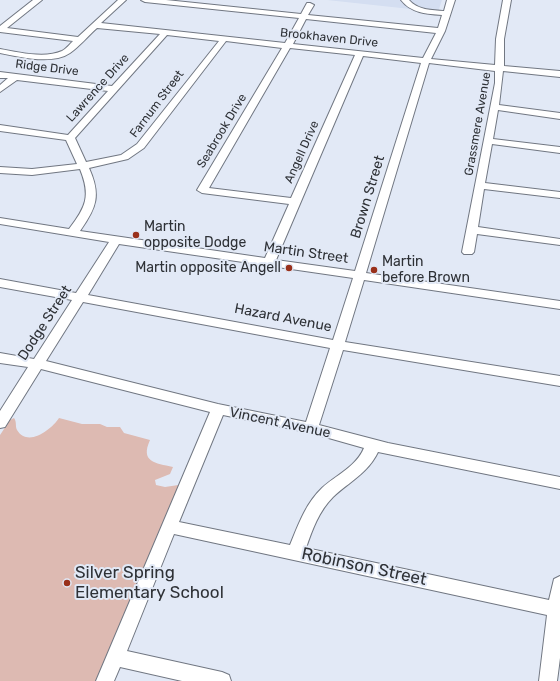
<!DOCTYPE html>
<style>
body{margin:0}
canvas{display:block;background:#e2e9f6}
</style>
<canvas width="560" height="681"></canvas>
<script>
const ctx = document.querySelector('canvas').getContext('2d');
ctx.lineJoin = 'round';
function fillPath(path, color) {
  ctx.fillStyle = color;
  ctx.fill(path, 'evenodd');
}
function trace(path, color, width, dash) {
  ctx.strokeStyle = color;
  ctx.lineWidth = width;
  ctx.lineCap = dash ? 'butt' : 'round';
  ctx.setLineDash(dash || []);
  ctx.stroke(path);
}
function label(font, color, halo, rows, align = 'center') {
  ctx.font = font + ' Rubik,sans-serif';
  ctx.lineWidth = 4;
  ctx.setLineDash([]);
  ctx.textBaseline = 'middle';
  ctx.strokeStyle = halo;
  ctx.fillStyle = color;
  for (const [text, x, y, turn = 0] of rows) {
    ctx.save();
    ctx.translate(x, y);
    ctx.rotate((+turn || 0) * Math.PI / 180);
    ctx.textAlign = isNaN(turn) ? turn : align;
    if (halo) ctx.strokeText(text, 0, 0);
    ctx.fillText(text, 0, 0);
    ctx.restore();
  }
}
const built = new Path2D(`
 M327,0H442L438,12Z`);
const green = new Path2D(`
 M14,418C17,422 15,426 17,430C28,448 52,429 59,418L82,424H100L107,427H120L124,433L150,440C140,462 155,463 173,467L170,474L155,480L156,485L165,487L185,484L103,681H0V435L10,420Z`);
const minor = new Path2D(`
 M33,0H42L7,28L78,37L118,0H126L101,23L285,43L299,18L145,2L141,0H166L301,14L307,3H310L314,5L308,15L438,28L442,15C427,14 411,13 401,0H409C417,10 432,10 444,11L447,0H455L445,31L431,59L495,65L496,39L503,0H511L504,39V66L560,71V77L503,71L499,105L560,113V119L498,110L493,139L560,147V153L492,144L485,183L560,192V198L484,189L478,227L560,239V245L477,234L474,252L472,254H464L462,252L495,83V71L429,63L366,273L560,301V309L364,280L345,342L560,376V386L343,350L319,425L388,443L560,477V489L378,452C368,473 349,482 333,497C319,511 312,530 306,548L549,600L554,579L560,576V658L557,681H539L547,615L174,534L127,651L222,672L229,675L231,681H182L120,667L114,681H96L210,412L41,369L5,427L0,428V411L28,367L0,363V353L34,359L72,300L0,287V279L76,293L109,242L0,224V218L69,229C86,207 91,196 80,169L32,175L0,173V167L32,169L77,164L66,140L0,131V125L68,135L108,91L17,80L0,92V85L8,78H0V72L112,86L160,34L97,28C88,36 80,46 70,53C53,65 19,57 0,53V49C18,52 44,59 62,51C66,49 70,44 73,41L0,32V26ZM306,19L436,33L423,58L293,44ZM167,35L219,41L137,144L121,155L86,162L75,138ZM226,41L282,48L197,190L202,193L289,204L265,258L80,231C97,207 101,195 89,168L128,159L144,148ZM290,48L355,55L291,198L209,188ZM363,56L421,63L355,271L276,260ZM119,244L353,278L333,340L88,295ZM83,302L330,348L306,422L218,404L46,361ZM223,415L311,433L364,448C356,467 336,475 322,488C306,503 298,525 290,545L179,522Z`);
const markers = [
 [136,235,4,"#99301a"],
 [289,268,4,"#99301a"],
 [374,270,4,"#99301a"],
 [67,583,4,"#99301a"]
];
const farStreetnames = [
 ["Brookhaven Drive",329,38,6],
 ["Ridge Drive",47,68,7],
 ["Lawrence Drive",98,88,-48],
 ["Farnum Street",157,104,-53],
 ["Grassmere Avenue",478,124,-80],
 ["Seabrook Drive",222,131,-59],
 ["Angell Drive",302,152,-66]
];
const streetNames = [
 ["Brown Street",368,197,-73],
 ["Martin Street",306,253,8],
 ["Hazard Avenue",283,318,11],
 ["Dodge Street",45,323,-57],
 ["Vincent Avenue",280,423,12]
];
const poiNames = [
 ["Martin",144,227],
 ["opposite Dodge",144,243],
 ["Martin",382,262],
 ["before Brown",382,278],
 ["Martin opposite Angell",281,268,"right"]
];
const nearStreetnames = [
 ["Robinson Street",364,567,12]
];
const nearPoinames = [
 ["Silver Spring",75,573],
 ["Elementary School",75,593]
];
fillPath(built, '#d4def1');
fillPath(green, '#ddbab2');
trace(minor, '#717782', 2);
fillPath(minor, '#fff');
for (const [x, y, r, color] of markers) {
  const dot = new Path2D();
  dot.arc(x, y, r, 0, 2 * Math.PI);
  ctx.fillStyle = color;
  ctx.fill(dot);
  trace(dot, '#e2e9f6', 1.5);
}
label('12px', '#2e3136', '#e2e9f6', farStreetnames);
label('14px', '#2e3136', '#e2e9f6', streetNames);
label('14px', '#2e3136', '#e2e9f6', poiNames, 'left');
label('17px', '#2e3136', '#e2e9f6', nearStreetnames);
label('17px', '#2e3136', '#e2e9f6', nearPoinames, 'left');
</script>
